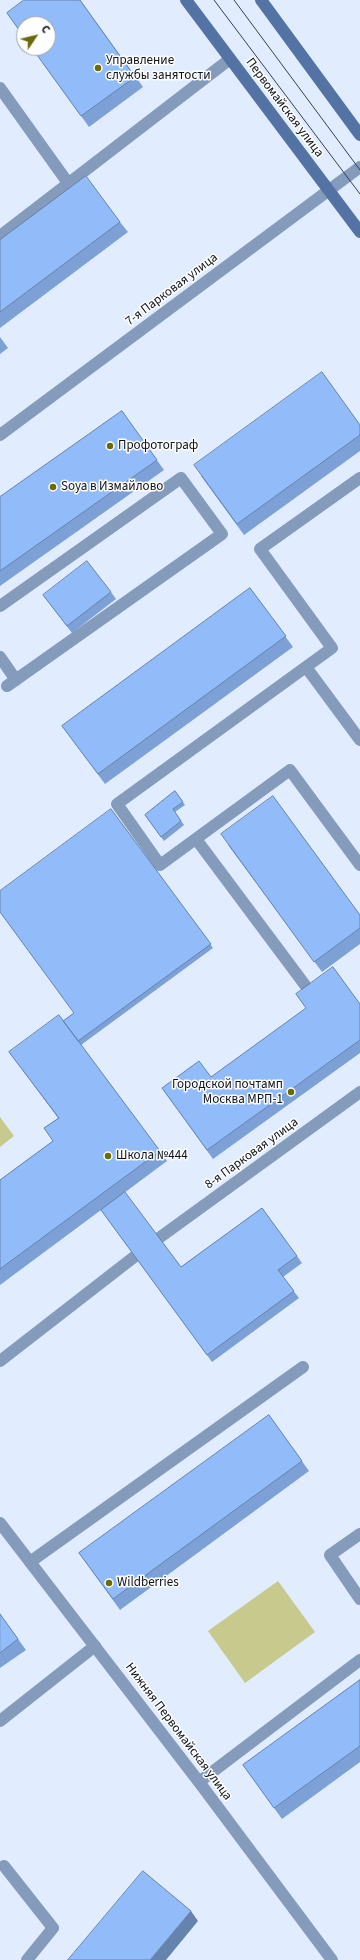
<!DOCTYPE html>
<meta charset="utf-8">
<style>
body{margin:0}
#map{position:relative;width:360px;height:1960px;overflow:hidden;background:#e1edfe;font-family:"Source Sans 3",sans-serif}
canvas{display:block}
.north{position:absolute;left:16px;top:16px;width:40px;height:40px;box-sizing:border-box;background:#fff;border:1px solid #9ea0a3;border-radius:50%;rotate:55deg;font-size:11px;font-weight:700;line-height:16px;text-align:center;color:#0c1118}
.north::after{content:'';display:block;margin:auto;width:14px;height:18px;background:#6a6a08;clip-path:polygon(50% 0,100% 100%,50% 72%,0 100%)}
</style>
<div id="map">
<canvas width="360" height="1960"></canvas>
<div class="north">С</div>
</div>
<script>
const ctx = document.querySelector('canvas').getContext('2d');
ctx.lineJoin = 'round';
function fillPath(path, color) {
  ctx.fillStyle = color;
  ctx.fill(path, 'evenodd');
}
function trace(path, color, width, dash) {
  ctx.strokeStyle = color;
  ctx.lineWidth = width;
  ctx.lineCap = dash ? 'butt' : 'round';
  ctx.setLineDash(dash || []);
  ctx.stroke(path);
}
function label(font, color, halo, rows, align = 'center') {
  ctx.font = font + ' "Source Sans 3",sans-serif';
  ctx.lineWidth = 3;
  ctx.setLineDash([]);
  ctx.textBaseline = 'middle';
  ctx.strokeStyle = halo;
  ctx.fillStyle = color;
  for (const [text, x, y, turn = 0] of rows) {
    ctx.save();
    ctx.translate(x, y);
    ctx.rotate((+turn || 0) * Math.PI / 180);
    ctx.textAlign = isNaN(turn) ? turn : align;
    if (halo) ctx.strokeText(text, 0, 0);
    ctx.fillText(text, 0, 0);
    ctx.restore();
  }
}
const green = new Path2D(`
 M0,1117L14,1136L0,1147Z
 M278,1581L315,1632L245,1683L208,1631Z`);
const lane = new Path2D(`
 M0,88L68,183
 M0,236L230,59
 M360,478L260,549L332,648L117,804L160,865L290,770L360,865
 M0,606L181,478L222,534L7,686
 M0,657L16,680
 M306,667L360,740
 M196,839L305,985
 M360,1534L330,1555L360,1599
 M30,1562L303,1367
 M0,1721L95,1646
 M199,1782L360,1660
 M4,1866L53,1928L27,1960`);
const street = new Path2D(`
 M0,435L360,167
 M159,1238L360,1092
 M0,1361L134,1257
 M0,1523L199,1782L332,1960`);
const secondary = new Path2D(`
 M186,0L360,232
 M261,0L360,135`);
const tram = new Path2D(`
 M214,0L360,194
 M234,0L360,170`);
const wall = new Path2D(`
 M80,0L143,87L89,127L32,48Z
 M120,222L128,232L0,328V240Z
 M0,337L8,348L0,354Z
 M122,411L164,470L0,586V497Z
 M360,425V451L244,535L201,476Z
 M250,588L293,647L105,784L62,726Z
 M111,592L116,599L72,633L43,595Z
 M175,791L185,805L175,812L184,825L164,841L145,815Z
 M111,809L213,948L81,1045L167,1161L120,1196L181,1267L262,1208L302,1263L283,1277L299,1298L212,1362L101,1210L0,1285V1180L53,1141L44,1128L58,1118L9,1052L63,1021L74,1013Z
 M228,845L360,915V944L322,972Z
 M360,1004V1053L213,1159L162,1088L211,1077Z
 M269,1415L309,1471L120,1610L79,1553Z
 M0,1614L26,1650L0,1668Z
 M360,1680V1762L282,1819L243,1765Z`);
const shadedWall = new Path2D(`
 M191,1911L198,1921L166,1960H150Z`);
const building = new Path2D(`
 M24,0H80L135,77L81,116L32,48H48V24H24V37L7,13Z
 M86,176L120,222L0,312V240Z
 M322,372L360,425V435L237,524L194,465Z
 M122,411L157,460L0,571V497Z
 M87,561L111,592L67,626L43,595Z
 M250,588L286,636L98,774L62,726Z
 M175,791L183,802L173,809L181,821L161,837L145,815Z
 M273,796L360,915V928L314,962L221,834Z
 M111,809L211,944L78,1041L63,1021L74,1013L0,912V891Z
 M333,967L360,1004V1040L207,1150L162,1088L199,1061L211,1077L306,1008L296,994Z
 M59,1015L160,1151L0,1269V1180L53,1141L44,1128L59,1118L9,1052Z
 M125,1192L181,1267L262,1208L297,1256L278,1270L294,1291L207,1355L101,1210Z
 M269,1415L302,1461L113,1599L79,1553Z
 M0,1614L18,1639L0,1653Z
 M360,1680V1746L274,1808L243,1765Z
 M143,1871L191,1911L150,1960H68Z`);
const markers = [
 [98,68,4,"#6a6a08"],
 [110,446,4,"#6a6a08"],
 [53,487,4,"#6a6a08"],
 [291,1092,4,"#6a6a08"],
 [108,1156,4,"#6a6a08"],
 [109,1583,4,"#6a6a08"]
];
const poiNames = [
 ["Управление",106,61],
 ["cлужбы занятости",106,76],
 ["Профотограф",118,446],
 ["Soya в Измайлово",61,487],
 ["Городской почтамп",283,1085,"right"],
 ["Москва МРП-1",283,1100,"right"],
 ["Школа №444",116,1156],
 ["Wildberries",117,1583]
];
const streetNames = [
 ["Первомайская улица",284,108,53],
 ["7-я Парковая улица",172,290,-37],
 ["8-я Парковая улица",252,1154,-36],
 ["Нижняя Первомайская улица",178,1732,53]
];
fillPath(green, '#c7c98d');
trace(lane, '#849bbc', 12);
trace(street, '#849bbc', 12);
trace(secondary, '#5273a3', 12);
trace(tram, '#393f48', 1);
fillPath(wall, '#7da1d6');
fillPath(shadedWall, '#6683ae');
fillPath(building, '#91bbf9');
trace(building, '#6683ae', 1);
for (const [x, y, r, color] of markers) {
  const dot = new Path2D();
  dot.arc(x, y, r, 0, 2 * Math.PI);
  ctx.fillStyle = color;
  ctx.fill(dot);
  trace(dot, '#fff', 1.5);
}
label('13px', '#0c1118', '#fff', poiNames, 'left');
label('13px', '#0c1118', '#fff', streetNames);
</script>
